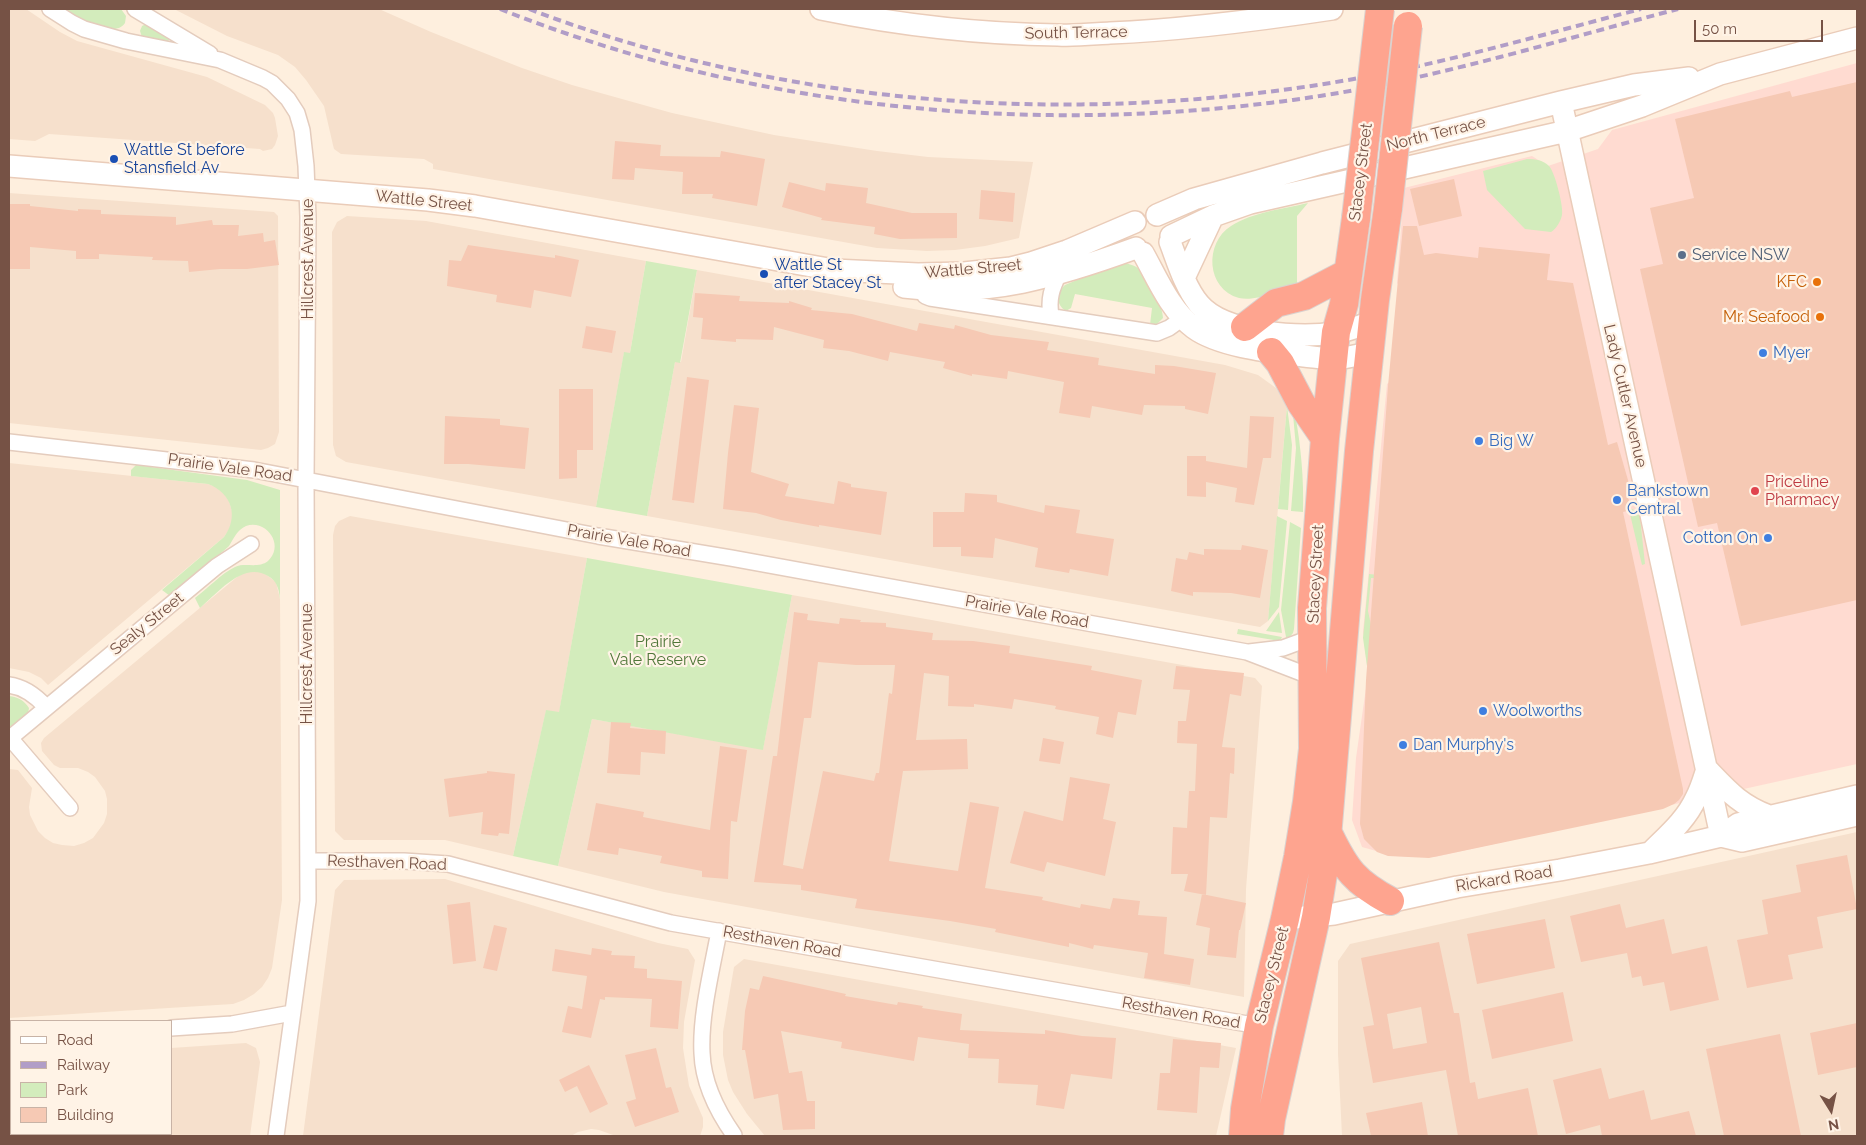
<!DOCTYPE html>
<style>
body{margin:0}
#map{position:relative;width:1866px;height:1145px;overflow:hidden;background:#feefde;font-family:Raleway,sans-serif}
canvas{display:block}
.frame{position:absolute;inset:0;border:10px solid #765245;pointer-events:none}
.legend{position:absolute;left:10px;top:1020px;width:162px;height:115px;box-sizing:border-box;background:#fff3e6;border:1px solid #c8b3a6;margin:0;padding:6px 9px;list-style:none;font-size:15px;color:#765245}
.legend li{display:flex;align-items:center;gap:10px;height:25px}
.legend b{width:25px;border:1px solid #c8b3a6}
.north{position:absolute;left:1806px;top:1085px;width:50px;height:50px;-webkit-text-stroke:4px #fff3e6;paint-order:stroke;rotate:170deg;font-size:14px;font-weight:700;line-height:20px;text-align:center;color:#765245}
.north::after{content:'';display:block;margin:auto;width:18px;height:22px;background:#765245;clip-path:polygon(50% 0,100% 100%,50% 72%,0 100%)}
.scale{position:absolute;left:1694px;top:20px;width:129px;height:22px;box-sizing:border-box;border:2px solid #765245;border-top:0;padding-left:6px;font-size:15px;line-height:18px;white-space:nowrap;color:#765245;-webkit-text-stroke:4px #fff3e6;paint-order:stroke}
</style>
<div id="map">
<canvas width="1866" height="1145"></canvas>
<div class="frame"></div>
<ul class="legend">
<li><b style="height:6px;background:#fff"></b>Road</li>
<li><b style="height:6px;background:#b19dc7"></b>Railway</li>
<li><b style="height:14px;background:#d3ecbc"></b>Park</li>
<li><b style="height:14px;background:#f6c9b4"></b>Building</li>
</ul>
<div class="north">N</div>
<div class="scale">50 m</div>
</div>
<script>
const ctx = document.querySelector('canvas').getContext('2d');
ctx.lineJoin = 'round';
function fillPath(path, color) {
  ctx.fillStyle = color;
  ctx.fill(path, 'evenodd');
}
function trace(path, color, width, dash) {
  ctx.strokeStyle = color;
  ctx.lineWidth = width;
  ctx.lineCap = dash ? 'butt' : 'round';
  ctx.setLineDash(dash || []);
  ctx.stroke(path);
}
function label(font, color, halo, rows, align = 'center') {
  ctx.font = font + ' Raleway,sans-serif';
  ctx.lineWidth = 4.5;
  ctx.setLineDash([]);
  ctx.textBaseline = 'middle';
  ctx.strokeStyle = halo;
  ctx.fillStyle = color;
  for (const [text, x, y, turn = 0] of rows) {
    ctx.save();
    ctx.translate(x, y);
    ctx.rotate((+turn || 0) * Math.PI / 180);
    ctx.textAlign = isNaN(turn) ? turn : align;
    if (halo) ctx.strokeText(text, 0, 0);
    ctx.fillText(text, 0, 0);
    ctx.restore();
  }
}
const residential = new Path2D(`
 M9,9H26L60,32L77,41L207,77L265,105L273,113L275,118L278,136L275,145L272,149L263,151L260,149L49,134L35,141L9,139Z
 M174,9H379L431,32L522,68L572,85L672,113L774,135L877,151L928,157L1033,162L1019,238L985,246L955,250L927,251L877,248L433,169V164L424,159L341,154L334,149L333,145L324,106L306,80L295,67L278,55L227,36Z
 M9,193L274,212L278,216L279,432L275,444L268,448L261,450L9,423Z
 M347,216L426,221L646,261L630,353H624L596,507L346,462L336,456L333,445L332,232L337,222Z
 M697,270L1225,365L1258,375L1276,388L1287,406L1268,621L1260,627L647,516L675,362H681Z
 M9,463L208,484L217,487L225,494L229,501L232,511V522L229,530L224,537L48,685L41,678L29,672L9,668Z
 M350,516L587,558L559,713L546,711L513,856L445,840H344L335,831L333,535L335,526L339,521Z
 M256,571L264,573L276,582L280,599L282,900L272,968L268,978L262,987L254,994L244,1000L233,1004L9,1018V769L18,770L32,788L29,807L30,815L38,831L45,838L53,843L62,845L74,846L84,843L93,838L104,823L107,814V799L105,791L95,777L88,772L78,768H60L54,765L42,751L41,743L44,738L237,577L246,572Z
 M792,595L1255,678L1262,686L1246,889L1244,997L664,892L558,866L592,719L763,749Z
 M1857,832V1136H1342L1338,1054V961L1350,944Z
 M445,879L658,943L688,949L695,960L684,1022L683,1048L689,1086L703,1118V1127L700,1136H616L599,1130L591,1129L578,1132L571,1136H303L335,890L344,880Z
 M744,959L1236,1048L1216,1136H765L747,1114L733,1092L728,1080L723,1055V1032L734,967Z
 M246,1043L256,1048L260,1062L250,1136H9V1058L11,1057V1134H171V1048Z`);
const commercial = new Path2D(`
 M1857,63V764L1435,857L1394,856L1362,847L1352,820L1356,758L1368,674L1363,632L1387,384L1405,370L1416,306L1397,283L1404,188L1532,156L1548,166L1598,149L1612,130Z`);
const green = new Path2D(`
 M63,9H121L126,16L125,23C114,40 76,17 63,9Z
 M146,24L170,38L167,43L142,37L140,31L142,26Z
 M1527,159C1536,159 1543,160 1549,166C1555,172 1564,208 1562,215C1561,221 1556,229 1551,232L1525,229L1487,190L1483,171Z
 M1308,203L1297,216V283C1283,290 1256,302 1239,298C1206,289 1204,243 1231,226C1253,212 1283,209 1308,203Z
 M646,261L697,270L680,363L675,362L647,516L596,507L624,352L630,353Z
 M1124,263C1130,264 1137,266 1141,271C1149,281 1163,306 1163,318L1155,326L1150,325L1152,308L1075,294L1071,308L1066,311C1056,305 1056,293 1065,285L1110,266Z
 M1287,406L1292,445L1288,510L1278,509Z
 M1293,414H1295C1301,446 1304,480 1303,512L1291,511L1296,448Z
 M136,465L247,480L280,490V599C279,589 277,581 268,576C243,561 218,593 200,608L195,598C207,589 222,573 235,567C245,562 258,569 268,561C285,546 267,519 246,526C237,530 234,538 229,546C224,551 217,556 211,561C197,572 184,584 170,596L162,590L224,537C239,517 232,493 208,484L131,476V470Z
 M1632,509L1638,512L1640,517L1645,564L1642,565L1630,514L1629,511Z
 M1277,516L1287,521L1279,607L1268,621Z
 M1290,522L1301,528L1294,629L1293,633L1288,639L1286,637L1281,610Z
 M587,558L792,595L763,750L592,719L558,866L513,856L546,710L559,712Z
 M1369,574L1388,576L1387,579L1371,578L1368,611L1381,671L1368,673L1363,638Z
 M1279,612L1282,633L1266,631Z
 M1238,629L1282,637L1280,641L1237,634Z
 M9,696C18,697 24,700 29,708L28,714L9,731Z`);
const building = new Path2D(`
 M1857,82V600L1741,626L1717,523L1698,527L1640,269L1663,264L1650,208L1694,198L1675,119L1790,91L1792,97Z
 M615,141L661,145L660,156L720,157L721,151L765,159L757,206L712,198L713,194H682L683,172L635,168L634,180L612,179Z
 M1454,179L1462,216L1419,226L1410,189Z
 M789,182L825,191L826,183L868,188L866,203L912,213H957V238L900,239L874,234L875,227L821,220L822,218L782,207Z
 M981,190L1015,193L1013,222L979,219Z
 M9,204H30V206L78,211V209L101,210V214L176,217V225L212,220L213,225H239L238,236L263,233L264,242L275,240L279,265L247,269H220L189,272L188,261L152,260L153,257L99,254V259H76V251L30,247V269H9Z
 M1403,226H1417L1424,255L1436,253L1478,258L1479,247L1550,254L1547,280L1573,283L1608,445L1617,442L1630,487L1626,488L1631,510L1623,512L1683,789V794L1679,800L1674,804L1663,809L1429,858L1388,856L1377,852L1364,839L1360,824L1366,680L1388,386Z
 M468,245L555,258V255L579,260L571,297L534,290L531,308L496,302L497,295L447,286L449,260L461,261Z
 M695,293L740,296L739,301L789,303V301L812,308L811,310L852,314L917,331L919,323L954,329L955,325L991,335L1049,342L1047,350L1099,358L1098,365L1155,374V365L1174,366L1216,373L1208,414L1185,409V406L1144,405L1142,415L1092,406L1090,418L1059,413L1064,382L1008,371L1007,379L972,374V376L943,368L945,362L890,352L888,361L849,351L823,348L824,340L774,327L773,340L736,339V342L701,339L703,318L693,317Z
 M586,326L616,331L612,353L582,348Z
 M687,377L709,380L694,503L672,500Z
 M559,389H593V450H577V478L559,479Z
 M734,405L759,408L751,472L789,484L785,496L834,504L838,481L851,484V487L887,492L881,535L819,525V527L781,520L756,513L723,509L728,453Z
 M445,416L500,419V425L529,428L525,469L468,464H444Z
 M1250,416L1274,417L1271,458H1263L1254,505L1235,502L1237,488L1206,482V497L1187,496V456H1206V461L1247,468Z
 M965,493L997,495V502L1044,513L1045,505L1080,510L1076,533L1114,539L1108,576L1070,569L1069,573L1035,567L1038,548L995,538L993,558L961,556V547H933V512H964Z
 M1242,545L1268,550L1260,598L1231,593L1193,592V596L1171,591L1176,558L1187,560L1189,552L1204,555V549L1241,550Z
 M794,612L808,614L807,620L839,624L840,618L861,620L860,622L886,623V627L933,633L932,640L973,641L1010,646L1009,653L1092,666L1091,670L1142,680L1136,715L1118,712L1113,738L1096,734L1099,717L1055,709L1056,706L1014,699L1012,709L974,704V707L948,706L949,676L924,673L916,740L967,739L968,769L903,771L889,861L958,871L970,802L999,807L985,888L1043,897L1042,900L1080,908L1081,904L1110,909L1113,898L1140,901L1138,915L1167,917L1164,954L1194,959L1190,985L1144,978L1148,953L1094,945L1093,949L1069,943V947L995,932L996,929L950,921L855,908L857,899L801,890V885L754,882L773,756H777ZM818,662L856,665H895L892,694L889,693L879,773H876L874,781L823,771L803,869L783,865L804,718H811Z
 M1176,666L1244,673L1241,696L1230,694L1222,747L1235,748L1234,774L1230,773L1227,818L1210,817L1206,895L1184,891L1188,874H1171L1173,827L1187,828L1189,791H1195L1197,744L1177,743L1178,721H1186L1190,690L1173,689Z
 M611,722L631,723L630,728L666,731L665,754L641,752L640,775L607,773Z
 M1043,738L1064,742L1060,764L1039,761Z
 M720,746L747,750L737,822L731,821L728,879L702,877V871L660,863L662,856L619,848L618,855L587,850L596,803L644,812L643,817L710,830Z
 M487,771L515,774L509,834L499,833L498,836L481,834L483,812L449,817L444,779L487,773Z
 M1070,777L1110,784L1103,819L1116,822L1105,876L1047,862L1044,872L1010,863L1024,811L1063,821Z
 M1847,855L1857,909L1817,917L1823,948L1788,955L1793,979L1747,988L1737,940L1768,934L1762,900L1801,892L1796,865Z
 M1202,894L1246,903L1240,930H1239L1236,958L1207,955L1210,928L1196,925Z
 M470,902L476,961L453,964L447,905Z
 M1620,904L1626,928L1664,919L1672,954L1707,946L1719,1000L1670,1011L1664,982L1643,986L1641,976L1632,978L1627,953L1581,962L1570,916Z
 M1545,919L1555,968L1477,984L1467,934Z
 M494,925L507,928L497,971L483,968Z
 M1439,942L1454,1013H1459L1470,1083L1475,1082L1478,1099L1528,1088L1538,1136H1458L1446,1070L1373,1083L1363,1027L1374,1025L1361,958ZM1421,1007L1427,1043L1393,1049L1387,1014Z
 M592,948L612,951L611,955L635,956L634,968L647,969V978L682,981L678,1029L650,1027L652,999L605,997V1000L600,999L591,1038L562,1032L568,1006L582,1009L587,976L552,971L555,949L591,955Z
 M763,976L846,994L845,996L897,1005L898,1002L923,1006L922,1008L962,1014L960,1030L1045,1034V1030L1082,1036L1116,1038L1112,1079L1071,1074L1064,1109L1036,1105L1038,1085L998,1083L999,1059L968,1058L969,1044L918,1037L914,1061L841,1048L842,1042L781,1031L789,1073L802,1071L807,1101H815V1129L783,1130L778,1094L754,1099L745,1050H742L745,1011L750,988L759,990Z
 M1563,992L1573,1041L1492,1059L1482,1010Z
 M1857,1023V1067L1818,1075L1810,1033Z
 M1780,1034L1801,1136H1724L1706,1049Z
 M1173,1039L1221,1043L1219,1068L1200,1067L1197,1113L1157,1110L1160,1073H1170Z
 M656,1048L666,1088L671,1087L679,1112L635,1127L626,1102L636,1099L625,1055Z
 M589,1065L608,1104L590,1113L577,1086L565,1092L559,1080Z
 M1601,1068L1609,1099L1644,1090L1651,1120L1689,1111L1696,1136H1602L1600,1125L1566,1134L1553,1080Z
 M1422,1102L1428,1136H1371L1366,1113Z`);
const street = new Path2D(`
 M50,9L72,23L84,29L126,41L220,60L263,78L272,83L288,99L297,113L302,130L306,166L308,217L306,480L308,901L276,1136
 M135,9L210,54
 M925,296L930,298L1157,333L1169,328L1183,318
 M1051,315C1048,299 1052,288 1059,274
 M9,442L254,470L598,536L731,558L1247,652L1312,677
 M1249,652L1283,648L1313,637
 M9,685C24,687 36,696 46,707
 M10,738L70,808
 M9,739L217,566L251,544
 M308,861H404L448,864L671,923L1259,1026
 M719,931C712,969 700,1016 702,1053C703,1083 717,1111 734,1135L732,1136
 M171,1028L232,1024L292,1013
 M9,1036H11`);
const secondary = new Path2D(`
 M821,9C899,25 978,34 1058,35C1075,36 1093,34 1110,33C1185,30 1259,20 1332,9
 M1561,102L1721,836
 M9,166L428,200L475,206L834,270L918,274L964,273L1011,268L1031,263L1067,251L1135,222
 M1157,215L1194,199L1322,163L1561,102L1634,85L1689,78
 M1171,236L1213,216L1250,203L1567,131L1642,106L1720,74L1857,38
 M1170,242C1178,263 1185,287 1199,304C1224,334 1300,338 1335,333C1348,331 1361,325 1373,322
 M1143,253C1157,278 1170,310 1194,328C1220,347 1273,352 1304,356C1314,357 1325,359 1335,359C1346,358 1358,355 1369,353
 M1184,278L1213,216
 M904,287C988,298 1059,276 1136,248
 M1707,769C1728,791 1740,805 1769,816
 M1721,836L1742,841L1857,815
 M1651,852C1668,835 1686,820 1696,798C1701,789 1704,778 1707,769
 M1285,919L1334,914L1457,887L1560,870L1649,853L1721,836L1738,824L1857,796`);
const highway = new Path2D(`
 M1245,327L1276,303L1304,296L1348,273
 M1271,352L1280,363L1301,403L1325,438
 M1329,835C1346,870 1355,882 1390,901
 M1243,1136L1245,1109L1259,1026L1285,919L1298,857L1307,802L1313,749L1312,608L1325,438L1336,332L1344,304L1356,218
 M1269,1136L1271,1119L1316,917L1325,861L1359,451L1375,300L1388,208`);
const rail = new Path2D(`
 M500,9C759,112 1045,138 1320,96C1441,77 1560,40 1678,9
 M529,9C788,108 1075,127 1348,80C1447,63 1544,34 1641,9`);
const highwayBridge = new Path2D(`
 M1388,208L1408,26
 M1356,218L1380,9`);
const markers = [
 [114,159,5,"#1a4fb4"],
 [1682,255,5,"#5c6f8a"],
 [764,274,5,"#1a4fb4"],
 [1817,282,5,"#e8710a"],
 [1820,317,5,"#e8710a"],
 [1763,353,5,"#3f7fe0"],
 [1479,441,5,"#3f7fe0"],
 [1755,491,5,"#e0444e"],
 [1617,500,5,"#3f7fe0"],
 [1768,538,5,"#3f7fe0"],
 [1483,711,5,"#3f7fe0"],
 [1403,745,5,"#3f7fe0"]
];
const streetNames = [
 ["South Terrace",1076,33,-1],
 ["North Terrace",1436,134,-14],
 ["Stacey Street",1361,172,-83],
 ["Wattle Street",424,201,6],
 ["Hillcrest Avenue",308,259,-90],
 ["Wattle Street",973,269,-5],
 ["Lady Cutler Avenue",1625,396,77],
 ["Prairie Vale Road",230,468,8],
 ["Prairie Vale Road",629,541,10],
 ["Stacey Street",1316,574,-87],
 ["Prairie Vale Road",1027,612,10],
 ["Sealy Street",147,624,-39],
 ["Hillcrest Avenue",307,664,-90],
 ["Resthaven Road",387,863,2],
 ["Rickard Road",1504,879,-9],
 ["Resthaven Road",782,942,10],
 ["Stacey Street",1272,975,-76],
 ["Resthaven Road",1181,1013,10]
];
const transitNames = [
 ["Wattle St before",124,150],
 ["Stansfield Av",124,168],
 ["Wattle St",774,265],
 ["after Stacey St",774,283]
];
const serviceNames = [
 ["Service NSW",1692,255]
];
const foodNames = [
 ["KFC",1807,282],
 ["Mr. Seafood",1810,317]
];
const shopNames = [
 ["Myer",1773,353],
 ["Big W",1489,441],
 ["Bankstown",1627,491],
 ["Central",1627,509],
 ["Cotton On",1758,538,"right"],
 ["Woolworths",1493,711],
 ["Dan Murphy's",1413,745]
];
const healthNames = [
 ["Priceline",1765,482],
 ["Pharmacy",1765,500]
];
const parkNames = [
 ["Prairie",658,642],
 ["Vale Reserve",658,660]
];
fillPath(residential, '#f6e0cc');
fillPath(commercial, '#ffdbd1');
fillPath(green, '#d3ecbc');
fillPath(building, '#f6c9b4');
trace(street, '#e4ccbd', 18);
trace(secondary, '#eaccb9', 24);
trace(highway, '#dbd2cf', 30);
trace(street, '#fff', 15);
trace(secondary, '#fff', 21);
trace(highway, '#fea48f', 28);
trace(rail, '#b19dc7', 4, [8, 5]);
trace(highwayBridge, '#dbd2cf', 30, []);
trace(highwayBridge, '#fea48f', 28);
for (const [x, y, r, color] of markers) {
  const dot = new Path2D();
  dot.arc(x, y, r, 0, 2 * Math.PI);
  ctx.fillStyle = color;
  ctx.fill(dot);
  trace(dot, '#fff3e6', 2);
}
label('16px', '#765245', '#fff3e6', streetNames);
label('16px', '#164399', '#fff3e6', transitNames, 'left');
label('16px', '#4e5e75', '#fff3e6', serviceNames, 'left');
label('16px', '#c56008', '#fff3e6', foodNames, 'right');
label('16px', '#366cbe', '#fff3e6', shopNames, 'left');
label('16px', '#be3a42', '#fff3e6', healthNames, 'left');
label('16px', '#507739', '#fff3e6', parkNames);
</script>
